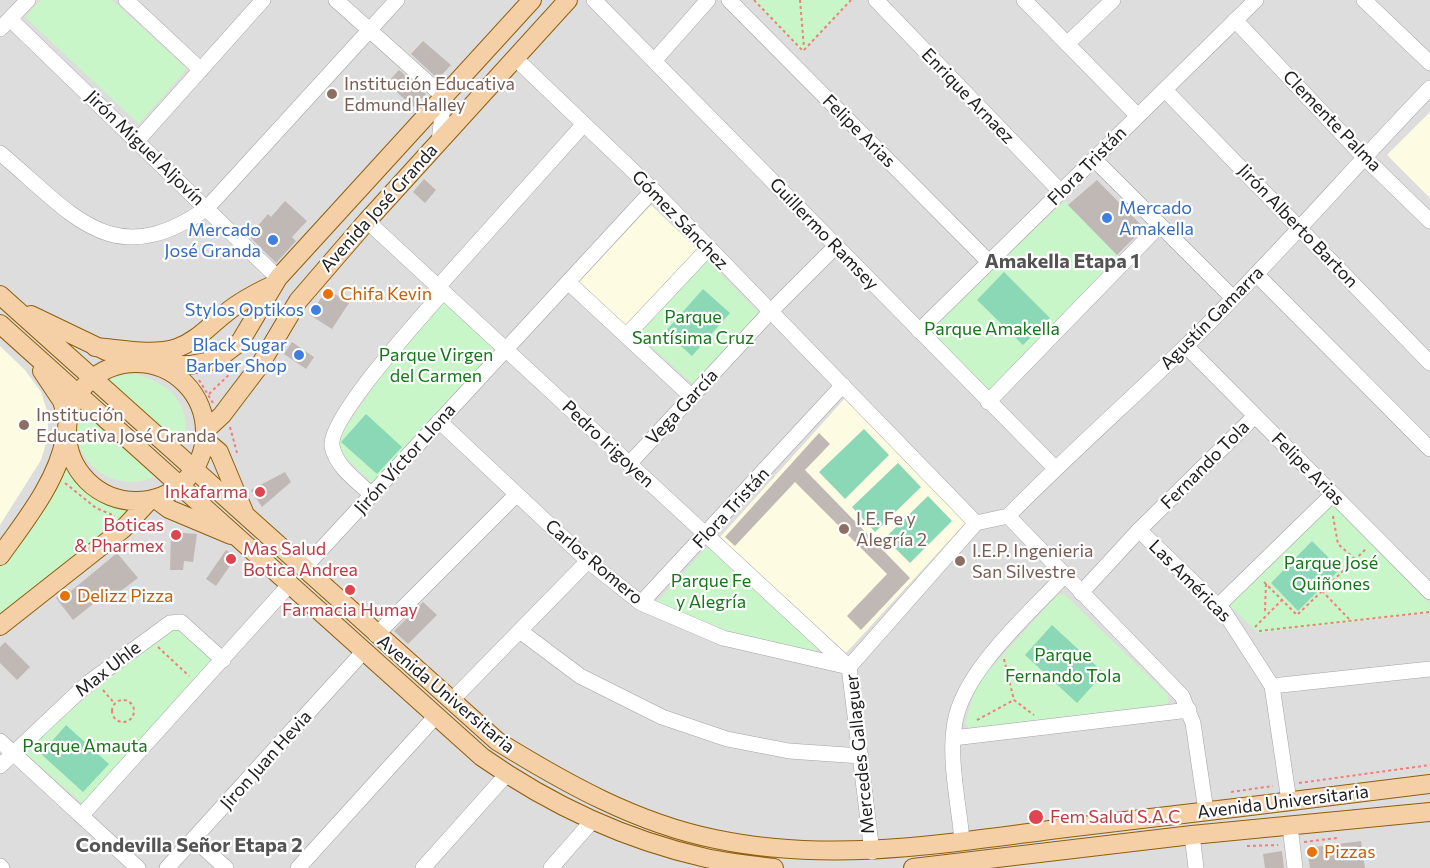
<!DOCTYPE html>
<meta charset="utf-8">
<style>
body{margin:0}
canvas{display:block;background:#f0ece7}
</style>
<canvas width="1430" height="868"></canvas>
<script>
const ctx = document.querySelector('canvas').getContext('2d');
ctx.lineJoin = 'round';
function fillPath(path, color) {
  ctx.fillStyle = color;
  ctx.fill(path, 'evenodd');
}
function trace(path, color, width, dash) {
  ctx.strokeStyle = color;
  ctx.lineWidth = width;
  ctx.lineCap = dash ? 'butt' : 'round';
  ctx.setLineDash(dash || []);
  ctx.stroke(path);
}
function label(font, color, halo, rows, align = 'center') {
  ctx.font = font + ' Commissioner,sans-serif';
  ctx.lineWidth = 4.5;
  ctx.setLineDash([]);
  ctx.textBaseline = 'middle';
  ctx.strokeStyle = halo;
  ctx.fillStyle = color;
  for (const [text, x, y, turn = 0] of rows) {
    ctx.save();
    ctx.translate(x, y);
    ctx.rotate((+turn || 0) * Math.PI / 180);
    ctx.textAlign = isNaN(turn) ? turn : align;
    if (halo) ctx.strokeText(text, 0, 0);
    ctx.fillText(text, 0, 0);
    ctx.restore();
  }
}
const residential = new Path2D(`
 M0,0H1430V868H0Z`);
const education = new Path2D(`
 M1430,112V198L1387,155Z
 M651,205L697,249L625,326L579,282Z
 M0,346L25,370L41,392L48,414V436L41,460L0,525Z
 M846,397L968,520L846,653L720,537Z`);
const park = new Path2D(`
 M41,0H112L187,69L139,124L25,17Z
 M753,0H852L802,52Z
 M1065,201L1119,257L995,388L986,389L930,332L932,326Z
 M705,258L759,313L693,384L637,334Z
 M443,300L498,352L377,487L336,449L337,440L393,359Z
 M134,374C174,383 196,411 181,451L105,382L118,376Z
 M81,406L158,475C113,500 60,454 81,406Z
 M70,468L96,493L136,508L0,618V563L60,473Z
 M1332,503L1430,604V613L1258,633L1228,604Z
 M706,548H711L821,649C775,660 699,621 656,603Z
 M1064,594L1168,695V704L969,728L965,723L977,684L1057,595Z
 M179,626L215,660L83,804L25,753C73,705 124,666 179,626Z`);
const pitch = new Path2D(`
 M1004,272L1050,318L1023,345L977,300Z
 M703,289L730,313L692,356L665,332Z
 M366,414L402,447L377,474L341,442Z
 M864,429L889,455L845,499L819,472Z
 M898,463L921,487L875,532L852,507Z
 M928,496L952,521L910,563L885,538Z
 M1312,541L1340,569L1298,611L1271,583Z
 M1052,625L1104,673L1077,703L1025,655Z
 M66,725L109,764L83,792L41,754Z`);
const building = new Path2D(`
 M423,41L451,65L438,79L411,54Z
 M399,70L426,94L413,107L387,83Z
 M424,179L436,190L425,203L413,192Z
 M1097,180L1144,228L1117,255L1068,205Z
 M285,201L307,221L292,237L296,241L276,263L249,236L268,214L271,217Z
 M327,289L349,303L332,329L310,315Z
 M292,342L314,357L306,369L284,354Z
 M819,433L830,444L805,470L910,578L861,630L847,616L887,574L795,482L735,546L725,537Z
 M285,472L291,482L262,507L251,490Z
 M171,532L197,534L193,562L184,561L183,570H170Z
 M226,550L236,557L216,586L206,579Z
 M117,553L138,578L102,605L98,600L73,620L56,598L69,589L71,591Z
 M423,602L437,615L408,644L394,631Z
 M5,642L30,667L17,680L0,663V647Z
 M1361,841L1365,868H1310L1307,848Z
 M1282,851L1284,868H1265L1263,854Z`);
const path = new Path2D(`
 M754,0L803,51L851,0
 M800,0L804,48
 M199,380L213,403
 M209,394L239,365
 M230,427L237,453
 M65,483L96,508L115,516
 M1333,516L1338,544L1355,559
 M150,523L162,524
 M1264,582L1297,615L1367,548
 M1266,584L1265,610L1268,613
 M1322,591L1349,619
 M1255,627L1282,600
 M1259,631L1430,612
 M158,647L189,676
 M1004,659L1014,700L1034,715
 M103,690L115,704
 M112 711a11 11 0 1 1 22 0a11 11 0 1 1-22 0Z
 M977,720L1014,700
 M1299,783L1430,765
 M1231,792L1273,786
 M1304,842L1337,838
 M1247,846L1278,845`);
const minor = new Path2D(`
 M126,0L201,70
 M336,0L444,97L439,142
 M594,0L1055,468
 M729,0L989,262
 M876,0L1061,192
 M1024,0L1138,116
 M1364,0L1430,63
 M10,19L278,278
 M1235,20L1364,157L1430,221
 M0,29L28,0
 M1067,44L1113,0
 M515,58L653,190L976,523
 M654,61L708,0
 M1165,90L1430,363
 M137,141L263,0
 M0,153C72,213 112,275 207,208L397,0
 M1094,159L1233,298
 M367,221L849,667
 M1256,274L1430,449
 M568,282L692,397
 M437,288L584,124
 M919,331L1256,0
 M626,336L703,254
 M1186,346L1430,592
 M988,402L1160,225
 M439,421L588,561L641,603L723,638L849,667
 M629,464L770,312L836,246
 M372,495C357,481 336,467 332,446C328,419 421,317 442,293
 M1008,516L1182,696L1193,723L1206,811
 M976,523L1008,516C1066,457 1127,403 1186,346C1271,263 1348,173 1430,88
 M1139,530L1225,613L1272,686L1289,801
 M303,569L653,190
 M1081,593L1139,530L1255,416
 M641,603L843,385
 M1218,606L1333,494
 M520,631L580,676L662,717L727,739L789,751L861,756
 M376,635L516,495
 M1272,686L1430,669
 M451,701L588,561
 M953,738L1189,710
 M0,741L138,868
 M0,766L88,683L170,623L181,622L223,660
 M81,816L290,584
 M1290,826L1295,868
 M1192,835L1196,868
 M194,839L226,868
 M962,841C959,803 948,760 955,722C964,670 1029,614 1064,576
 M872,852L849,667L976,523
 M0,866L2,868
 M167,868L364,651
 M298,868L435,717
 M423,868L507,774
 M551,868L593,820`);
const major = new Path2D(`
 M0,295L497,741C565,783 636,823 715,839C834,864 948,843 1066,828C1187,814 1309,799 1430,784
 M31,315L106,351
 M0,324L482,757C549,804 626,840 706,858C728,863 751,865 774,868
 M95,347C121,349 152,356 177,348C197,341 210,325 226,313C240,301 256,293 273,285
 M67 432a69 69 0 1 1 138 0a69 69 0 1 1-138 0Z
 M149,364L190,365L216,360L240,342L278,278L532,0
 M42,371L62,401L67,418
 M207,429L222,415L260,365L298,301L367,221L568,0
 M206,441L219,452L244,512
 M157,500L169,509L231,535
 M0,556C25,521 58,480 65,438
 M0,626L123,529L148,502
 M913,868L1192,835L1430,812`);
const markers = [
 [332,94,6,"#8d6e63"],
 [1107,218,6,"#3f7fe0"],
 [273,240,6,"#3f7fe0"],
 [328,294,6,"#e8710a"],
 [316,310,6,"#3f7fe0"],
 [299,355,6,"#3f7fe0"],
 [24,425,6,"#8d6e63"],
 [260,492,6,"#e0444e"],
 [844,529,6,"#8d6e63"],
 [176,535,6,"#e0444e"],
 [231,559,6,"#e0444e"],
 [960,561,6,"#8d6e63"],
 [350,590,6,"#e0444e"],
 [65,596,6,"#e8710a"],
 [1036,817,8,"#e0444e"],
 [1312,852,6,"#e8710a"]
];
const educationNames = [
 ["Institución Educativa",344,84],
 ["Edmund Halley",344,105],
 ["Institución",36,415],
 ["Educativa José Granda",36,436],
 ["I.E. Fe y",856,519],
 ["Alegría 2",856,540],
 ["I.E.P. Ingenieria",972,551],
 ["San Silvestre",972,572]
];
const streetNames = [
 ["Enrique Arnaez",968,96,46],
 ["Clemente Palma",1332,121,46],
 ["Felipe Arias",859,131,45],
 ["Jirón Miguel Aljovín",145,148,44],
 ["Flora Tristán",1087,166,-45],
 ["Avenida José Granda",379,208,-48],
 ["Gómez Sánchez",680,220,46],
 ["Jirón Alberto Barton",1298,226,46],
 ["Guillermo Ramsey",824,234,46],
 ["Agustín Gamarra",1212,318,-45],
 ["Vega García",682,407,-47],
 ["Pedro Irigoyen",608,444,43],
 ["Jirón Víctor Llona",405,459,-48],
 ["Fernando Tola",1205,465,-45],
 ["Felipe Arias",1308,469,45],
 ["Flora Tristán",731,508,-47],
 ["Carlos Romero",594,562,40],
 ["Las Américas",1190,581,45],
 ["Max Uhle",108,669,-38],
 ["Avenida Universitaria",446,694,40],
 ["Mercedes Gallaguer",860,754,-96],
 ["Jiron Juan Hevia",266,760,-48],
 ["Avenida Universitaria",1283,802,-7]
];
const shopNames = [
 ["Mercado",1119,208,"left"],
 ["Amakella",1119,229,"left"],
 ["Mercado",261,230],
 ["José Granda",261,251],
 ["Stylos Optikos",304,310],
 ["Black Sugar",287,345],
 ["Barber Shop",287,366]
];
const foodNames = [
 ["Chifa Kevin",340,294],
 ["Delizz Pizza",77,596],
 ["Pizzas",1324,852]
];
const parkNames = [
 ["Parque",693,317],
 ["Santísima Cruz",693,338],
 ["Parque Amakella",992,329],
 ["Parque Virgen",436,355],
 ["del Carmen",436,376],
 ["Parque José",1331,563],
 ["Quiñones",1331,584],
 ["Parque Fe",711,581],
 ["y Alegría",711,602],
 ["Parque",1063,655],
 ["Fernando Tola",1063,676],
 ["Parque Amauta",85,746]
];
const healthNames = [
 ["Inkafarma",248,492],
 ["Boticas",164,525],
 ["& Pharmex",164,546],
 ["Mas Salud",243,549,"left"],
 ["Botica Andrea",243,570,"left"],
 ["Farmacia Humay",350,610,"center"],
 ["Fem Salud S.A.C",1050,817,"left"]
];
const neighbourhoodNames = [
 ["Amakella Etapa 1",1062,261],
 ["Condevilla Señor Etapa 2",189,845]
];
fillPath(residential, '#dedddd');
fillPath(education, '#fdfce3');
fillPath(park, '#c8f6c9');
fillPath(pitch, '#8bd8b7');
fillPath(building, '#c0b8b4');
trace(minor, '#a4a4a4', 16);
trace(major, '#905e0b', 20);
trace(path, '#f07f78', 2, [3, 3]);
trace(minor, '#fff', 15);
trace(major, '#f5d0a6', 18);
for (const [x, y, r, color] of markers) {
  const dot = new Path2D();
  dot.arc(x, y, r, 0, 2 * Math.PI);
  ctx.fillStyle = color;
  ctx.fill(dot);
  trace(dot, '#fff', 2);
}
label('18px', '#785e54', '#fff', educationNames, 'left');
label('18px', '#202020', '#fff', streetNames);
label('18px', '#366cbe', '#fff', shopNames, 'right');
label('18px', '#c56008', '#fff', foodNames, 'left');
label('18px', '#147718', '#fff', parkNames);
label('18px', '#be3a42', '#fff', healthNames, 'right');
label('bold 20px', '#535353', '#fff', neighbourhoodNames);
</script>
